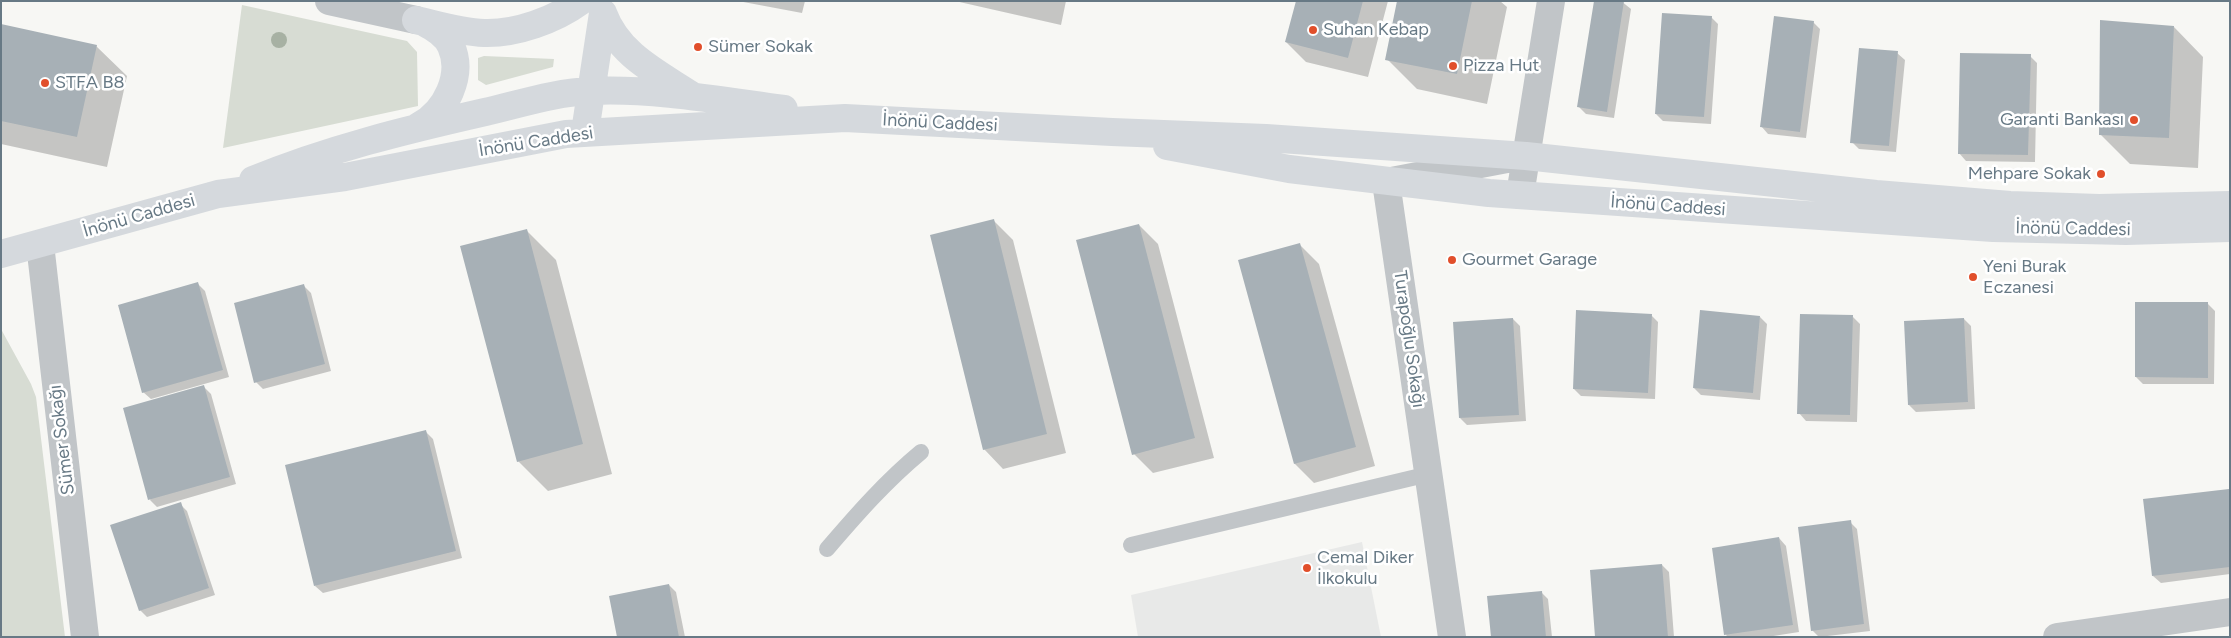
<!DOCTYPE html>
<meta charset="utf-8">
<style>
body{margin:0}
#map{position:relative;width:2231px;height:638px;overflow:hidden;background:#f7f7f4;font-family:Figtree,sans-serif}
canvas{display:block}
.frame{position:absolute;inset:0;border:2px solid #677985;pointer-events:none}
</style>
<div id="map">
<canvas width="2231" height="638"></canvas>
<div class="frame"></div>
</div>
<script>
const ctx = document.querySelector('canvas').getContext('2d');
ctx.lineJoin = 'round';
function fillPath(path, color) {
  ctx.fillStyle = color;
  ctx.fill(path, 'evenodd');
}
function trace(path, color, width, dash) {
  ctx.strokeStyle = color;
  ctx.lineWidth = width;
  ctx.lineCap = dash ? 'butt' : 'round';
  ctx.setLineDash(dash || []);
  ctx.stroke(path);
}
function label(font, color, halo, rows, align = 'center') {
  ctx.font = font + ' Figtree,sans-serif';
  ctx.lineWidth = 5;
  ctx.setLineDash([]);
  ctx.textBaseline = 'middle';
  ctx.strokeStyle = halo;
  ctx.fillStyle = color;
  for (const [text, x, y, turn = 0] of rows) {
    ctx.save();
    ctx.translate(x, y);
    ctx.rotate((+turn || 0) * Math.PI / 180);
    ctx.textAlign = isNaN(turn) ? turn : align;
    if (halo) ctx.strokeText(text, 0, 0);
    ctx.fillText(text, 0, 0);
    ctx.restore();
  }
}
const built = new Path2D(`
 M1362,542L1381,637H1138L1131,595Z`);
const green = new Path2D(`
 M242,5L407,41L417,52L418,106L223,148Z
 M484,56L554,59L553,67L486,85L478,80V58Z
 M1,329L31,384L36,397L65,637H1Z`);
const shadow = new Path2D(`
 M738,1H805L802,13Z
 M955,1H1066L1061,25Z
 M1297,1H1388L1368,77L1306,62L1286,42Z
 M1399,1H1500L1507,7L1487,104L1417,89L1387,59Z
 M1621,1L1631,9L1614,118L1586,114L1579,107Z
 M1711,17L1718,24L1711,124L1663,121L1656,114Z
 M1813,22L1820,29L1806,138L1768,134L1761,126Z
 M1,26L96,46L127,76L107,167L1,144Z
 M2174,27L2203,57L2198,168L2130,164L2100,134Z
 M1897,53L1905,60L1896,152L1859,149L1852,142Z
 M2030,56L2037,63L2035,162L1966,161L1959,153Z
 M994,221L1013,240L1066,453L1003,469L984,449Z
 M1139,225L1158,244L1214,458L1153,473L1134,454Z
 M526,230L556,260L612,474L548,491L518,461Z
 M1300,245L1319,264L1375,466L1314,483L1295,464Z
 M198,284L205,291L229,377L151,399L143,392Z
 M304,286L311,293L331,371L263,389L256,382Z
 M2208,304L2215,311L2214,384H2143L2136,377Z
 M1651,315L1658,322L1655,399L1581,396L1574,389Z
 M1760,317L1767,324L1760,400L1701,395L1694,388Z
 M1853,317L1860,324L1857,422L1806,421L1799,413Z
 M1513,319L1520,326L1526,421L1467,425L1460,418Z
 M1964,319L1971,326L1975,409L1916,412L1909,405Z
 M204,387L211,394L236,484L157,507L150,500Z
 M426,432L433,439L462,558L323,593L315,586Z
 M2228,490L2230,574L2161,583L2153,576Z
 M180,504L187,511L215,595L147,617L140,610Z
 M1850,522L1857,529L1870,631L1819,637L1812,630Z
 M1779,538L1786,546L1799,632L1767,637H1728L1726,635Z
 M1662,565L1669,572L1674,637H1596Z
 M669,585L676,592L685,637H618Z
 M1541,592L1548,599L1552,637H1493Z`);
const building = new Path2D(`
 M1296,1H1363L1348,58L1285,42Z
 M1397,1H1472L1457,74L1385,60Z
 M1594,1H1624L1607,112L1577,107Z
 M1662,13L1712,16L1704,117L1655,114Z
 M1774,16L1814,21L1800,132L1760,127Z
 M2100,20L2174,26L2169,138L2099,135Z
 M1,24L97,45L77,137L1,121Z
 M1859,48L1898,51L1889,146L1850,143Z
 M1960,53L2031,54L2028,155L1958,154Z
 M994,219L1047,434L983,450L930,235Z
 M1139,224L1195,438L1132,455L1076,240Z
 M527,229L583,444L517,462L460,246Z
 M1300,243L1356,447L1294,464L1238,260Z
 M198,282L223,370L142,393L118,305Z
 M304,284L325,364L254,383L234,303Z
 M2135,302H2208V378L2135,377Z
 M1576,310L1652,314L1648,393L1573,389Z
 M1700,310L1760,316L1753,393L1693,388Z
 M1800,314L1853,315L1850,415L1797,414Z
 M1513,318L1519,415L1459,418L1453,322Z
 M1964,318L1968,402L1908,405L1904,321Z
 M204,385L230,477L148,500L123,408Z
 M426,430L456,551L314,586L285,465Z
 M2229,489L2230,567L2152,576L2143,499Z
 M181,502L209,588L139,611L110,525Z
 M1851,520L1864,624L1811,631L1798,527Z
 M1779,537L1793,625L1724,635L1712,548Z
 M1662,564L1668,637H1595L1590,570Z
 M669,584L679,637H617L609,596Z
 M1542,591L1546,637H1491L1487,596Z`);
const service = new Path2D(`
 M1131,545L1429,474
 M827,549C857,514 886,481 921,452`);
const minor = new Path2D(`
 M329,1L416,20
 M1520,195L1551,1
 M40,244L85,637
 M1452,637L1386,182L1507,159
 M2057,637L2230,612`);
const secondary = new Path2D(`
 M603,13C618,54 656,72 691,95
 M416,20C438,25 461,32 484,33C516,34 555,20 581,1
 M419,126C446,112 464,75 451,46C446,35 435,28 425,23
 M585,132L603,13
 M1167,146L1289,169L1489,193L1993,228L2126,231L2230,228
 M253,180C328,149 406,130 485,112C520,104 556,92 592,91C652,88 724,101 784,109
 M1,254L218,194L345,177L566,134L845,118L1112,132L1266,138L1526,156L1876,194L2010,205L2099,208L2230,205`);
const trees = [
 [279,40]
];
const markers = [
 [1313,30,5,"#e14f2b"],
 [698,47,5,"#e14f2b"],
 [1453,66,5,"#e14f2b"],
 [45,83,5,"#e14f2b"],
 [2134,120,5,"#e14f2b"],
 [2101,174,5,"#e14f2b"],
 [1452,260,5,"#e14f2b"],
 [1973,277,5,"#e14f2b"],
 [1307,568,5,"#e14f2b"]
];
const poiNames = [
 ["Suhan Kebap",1323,30],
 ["Sümer Sokak",708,47],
 ["Pizza Hut",1463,66],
 ["STFA B8",55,83],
 ["Garanti Bankası",2124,120,"right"],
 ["Mehpare Sokak",2091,174,"right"],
 ["Gourmet Garage",1462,260],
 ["Yeni Burak",1983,267],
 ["Eczanesi",1983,288],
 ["Cemal Diker",1317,558],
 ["İlkokulu",1317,579]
];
const streetNames = [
 ["İnönü Caddesi",940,123,3],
 ["İnönü Caddesi",536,142,-9],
 ["İnönü Caddesi",1668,206,4],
 ["İnönü Caddesi",139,216,-16],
 ["İnönü Caddesi",2073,229,1],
 ["Turapoğlu Sokağı",1409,339,82],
 ["Sümer Sokağı",62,440,-97]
];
fillPath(built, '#e8e9e8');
fillPath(green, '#d7dcd3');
fillPath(shadow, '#0003');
fillPath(building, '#a7b0b6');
trace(service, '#c1c5c8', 16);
trace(minor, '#c1c5c8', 28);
trace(secondary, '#d5d9dd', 28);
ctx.fillStyle = '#a7b1a3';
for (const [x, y] of trees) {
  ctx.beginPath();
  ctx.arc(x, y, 8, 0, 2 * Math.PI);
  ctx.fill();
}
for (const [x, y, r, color] of markers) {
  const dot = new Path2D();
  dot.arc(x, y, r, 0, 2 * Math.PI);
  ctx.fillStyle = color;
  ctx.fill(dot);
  trace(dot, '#fff', 2);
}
label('18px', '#677985', '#fff', poiNames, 'left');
label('18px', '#677985', '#fff', streetNames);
</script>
